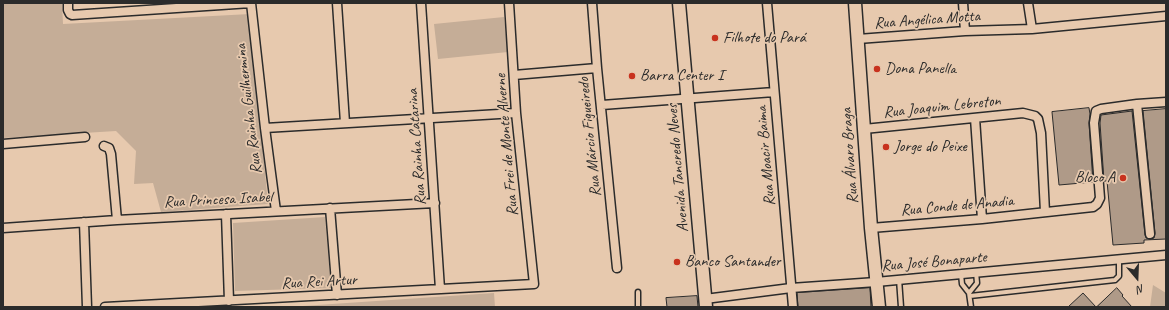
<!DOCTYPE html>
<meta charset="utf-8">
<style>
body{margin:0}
#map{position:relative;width:1169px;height:310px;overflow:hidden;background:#e7c9ae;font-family:Caveat,sans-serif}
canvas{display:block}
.frame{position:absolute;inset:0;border:4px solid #2b2b2b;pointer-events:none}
.north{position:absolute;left:1117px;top:258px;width:40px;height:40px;-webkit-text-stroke:3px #e7c9ae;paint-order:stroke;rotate:161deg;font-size:11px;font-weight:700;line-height:16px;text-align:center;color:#2b2b2b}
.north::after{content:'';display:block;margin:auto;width:14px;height:18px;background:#2b2b2b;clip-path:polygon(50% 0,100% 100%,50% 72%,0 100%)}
</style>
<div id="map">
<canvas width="1169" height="310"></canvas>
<div class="frame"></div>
<div class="north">N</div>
</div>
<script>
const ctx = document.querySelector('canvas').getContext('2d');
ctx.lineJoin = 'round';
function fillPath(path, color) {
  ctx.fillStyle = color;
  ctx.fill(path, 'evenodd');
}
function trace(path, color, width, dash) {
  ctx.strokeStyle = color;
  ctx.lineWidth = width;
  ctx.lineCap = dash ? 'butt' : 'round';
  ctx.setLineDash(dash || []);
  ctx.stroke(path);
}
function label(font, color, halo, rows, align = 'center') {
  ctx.font = font + ' Caveat,sans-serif';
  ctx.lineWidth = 3.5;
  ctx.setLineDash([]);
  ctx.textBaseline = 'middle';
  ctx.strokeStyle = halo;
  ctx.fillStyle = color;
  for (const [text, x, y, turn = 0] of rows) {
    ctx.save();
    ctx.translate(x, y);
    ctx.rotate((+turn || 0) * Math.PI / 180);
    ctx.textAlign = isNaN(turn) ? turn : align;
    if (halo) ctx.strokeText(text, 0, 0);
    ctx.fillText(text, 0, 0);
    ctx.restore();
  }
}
const green = new Path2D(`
 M3,3H62L63,24L250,14L268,204L161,212L153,183L134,184L136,151L116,131L3,138Z
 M504,17L508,52L438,59L434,24Z
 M325,217L331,288L235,291L233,223Z
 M1153,285L1166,293V307H1150Z
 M494,293L495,307H288Z`);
const building = new Path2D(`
 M1089,108L1090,114L1089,123L1093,182L1059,185L1052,112Z
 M1166,109V239L1144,240V243L1113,245L1107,181H1104L1100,123L1101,115L1132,111L1145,235L1146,238L1150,239L1154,238L1155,233L1143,111Z
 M870,288L871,307H798L797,293Z
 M1117,288L1123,295L1122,296L1132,307H1068L1083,293L1096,307Z
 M697,296L698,307H667L666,298Z`);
const lane = new Path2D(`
 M961,274L962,284L969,293L971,307
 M899,279L901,307
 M638,292V307
 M969,293L977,283L976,272
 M970,296L1115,280L1119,276V259`);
const street = new Path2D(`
 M68,3V10L70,14L72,15L251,3
 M251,3L265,128L276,211
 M337,3L345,123
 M421,3L440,289
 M592,3L597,68L617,268
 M767,3L793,307
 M963,3L965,31
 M1028,3L1032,29
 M858,39L965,31L1032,29L1166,16
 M514,75L597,68
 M1137,104L1150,234
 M602,105L774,92
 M975,118L982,219
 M265,128L516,113
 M864,129L1023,113L1035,116L1038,119L1041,133L1045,212
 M3,144L85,137
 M104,146L109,148L111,154L117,220
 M330,208L337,295
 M226,214L229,301
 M84,222L87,307
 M3,228L117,220L435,203
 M871,228L982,219L1093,207L1097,204L1100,198L1094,123L1096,111L1101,109L1137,104L1166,102
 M705,299L791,288L876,282L1166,255
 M105,307L534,284L516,113L509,3`);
const secondary = new Path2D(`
 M679,3L706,307
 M855,3L871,228L879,307`);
const markers = [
 [715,38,4,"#c8321e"],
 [877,69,4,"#c8321e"],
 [632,76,4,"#c8321e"],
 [886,147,4,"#c8321e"],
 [1123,178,4,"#c8321e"],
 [677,262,4,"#c8321e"]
];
const streetNames = [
 ["Rua Angélica Motta",927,20,-4],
 ["Rua Joaquim Lebreton",942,107,-6],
 ["Rua Rainha Guilhermina",249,109,-97],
 ["Rua Márcio Figueiredo",590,137,-96],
 ["Rua Frei de Monte Alverne",507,145,-95],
 ["Rua Rainha Catarina",417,147,-94],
 ["Rua Moacir Baima",766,156,-95],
 ["Rua Álvaro Braga",850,156,-94],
 ["Avenida Tancredo Neves",678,168,-95],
 ["Rua Princesa Isabel",218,200,-3],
 ["Rua Conde de Anadia",957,206,-5],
 ["Rua José Bonaparte",934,262,-5],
 ["Rua Rei Artur",319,282,-3]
];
const poiNames = [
 ["Filhote do Pará",723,38],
 ["Dona Panella",885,69],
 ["Barra Center I",640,76],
 ["Jorge do Peixe",894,147],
 ["Bloco A",1115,178,"right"],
 ["Banco Santander",685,262]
];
fillPath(green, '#c5ad97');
fillPath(building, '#af9a88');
trace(building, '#2b2b2b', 1);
trace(lane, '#2b2b2b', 7);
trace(street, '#2b2b2b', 11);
trace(secondary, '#2b2b2b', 15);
trace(lane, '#e7c9ae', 4);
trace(street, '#e7c9ae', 8);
trace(secondary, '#e7c9ae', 12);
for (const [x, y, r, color] of markers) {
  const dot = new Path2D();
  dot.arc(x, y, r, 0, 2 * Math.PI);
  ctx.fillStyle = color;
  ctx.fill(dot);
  trace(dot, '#e7c9ae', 1.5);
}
label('16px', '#2b2b2b', '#e7c9ae', streetNames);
label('16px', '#2b2b2b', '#e7c9ae', poiNames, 'left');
</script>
